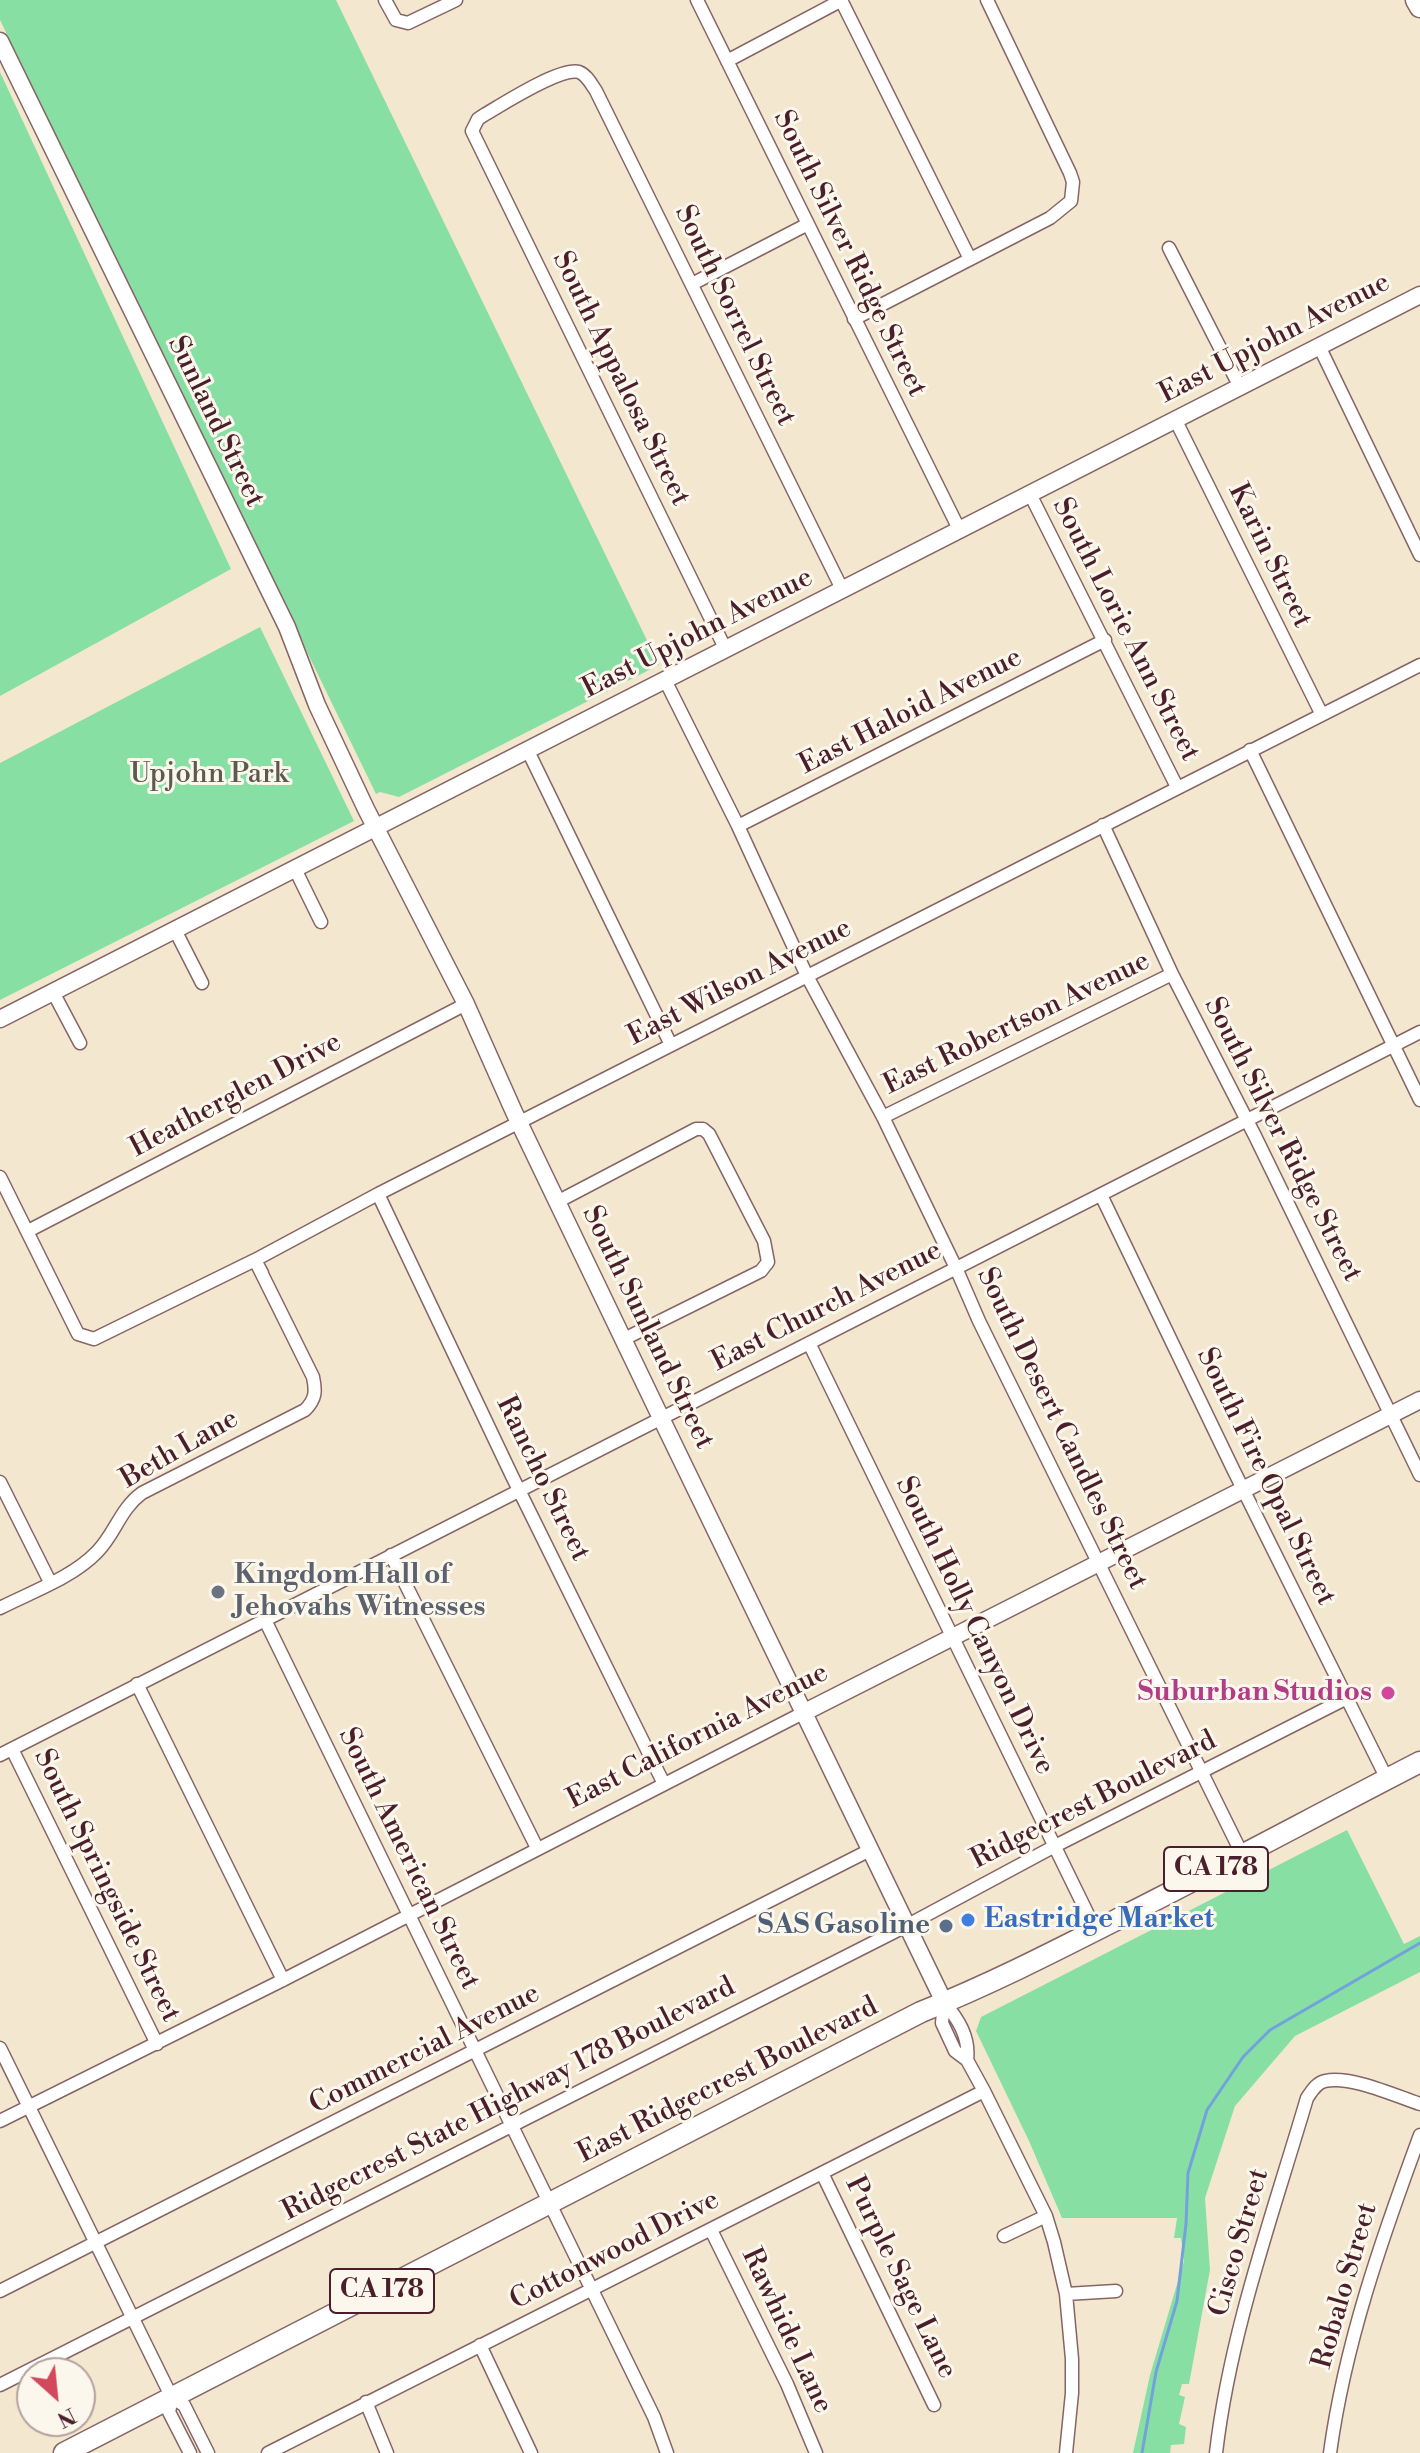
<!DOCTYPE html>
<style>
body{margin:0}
#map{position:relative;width:1420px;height:2453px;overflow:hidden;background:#f4e7d0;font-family:"Libre Bodoni",serif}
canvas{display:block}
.north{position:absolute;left:16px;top:2357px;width:80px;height:80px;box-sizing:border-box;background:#fbf7ec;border:2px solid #b4a19f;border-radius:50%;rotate:153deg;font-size:22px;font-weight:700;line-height:32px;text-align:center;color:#4a1f2b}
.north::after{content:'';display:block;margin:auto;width:28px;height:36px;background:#d1495b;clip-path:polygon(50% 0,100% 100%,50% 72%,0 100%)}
</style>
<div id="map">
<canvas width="1420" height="2453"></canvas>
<div class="north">N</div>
</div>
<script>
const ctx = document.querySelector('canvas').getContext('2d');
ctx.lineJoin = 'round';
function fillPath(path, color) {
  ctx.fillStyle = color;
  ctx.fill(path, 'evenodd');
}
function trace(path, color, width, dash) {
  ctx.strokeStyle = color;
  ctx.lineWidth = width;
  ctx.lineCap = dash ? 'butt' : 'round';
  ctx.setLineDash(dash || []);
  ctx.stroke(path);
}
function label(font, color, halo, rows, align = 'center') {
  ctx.font = font + ' "Libre Bodoni",serif';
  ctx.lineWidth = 6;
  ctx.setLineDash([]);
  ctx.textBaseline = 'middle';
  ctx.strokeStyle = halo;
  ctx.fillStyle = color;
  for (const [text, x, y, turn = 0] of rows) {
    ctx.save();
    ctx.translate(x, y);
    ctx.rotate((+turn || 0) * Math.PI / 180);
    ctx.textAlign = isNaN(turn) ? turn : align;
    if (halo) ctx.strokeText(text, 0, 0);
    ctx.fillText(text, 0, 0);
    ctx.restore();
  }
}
const green = new Path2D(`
 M0,0H336L659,665L399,797L380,792L376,794L0,20Z
 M0,72L231,569L0,696Z
 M260,627L354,821L0,1000V763Z
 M1347,1830L1404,1944L1420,1936V1972L1295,2036L1235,2106L1205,2198L1210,2270L1189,2384H1182L1179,2395L1185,2397L1179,2424L1186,2427L1184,2444L1171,2445L1170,2453H1133L1150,2375L1184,2261L1181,2238H1174L1177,2218H1062L1029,2141L976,2031L981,2017Z`);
const stream = new Path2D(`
 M1142,2453L1156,2372L1177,2301L1186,2224L1188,2173L1207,2110L1243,2057L1270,2030L1420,1943`);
const minor = new Path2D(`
 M385,0L396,20L408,23L456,0
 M697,0L959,529
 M841,0L970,259
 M727,61L842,0
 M1169,248L1240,387
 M692,284L808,224
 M854,319L1050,218L1071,201L1073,182L1070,173L987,0
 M1319,346L1420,555
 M1175,419L1321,713
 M1030,494L1177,787
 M725,648L472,131L478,119L484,115C503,104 560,67 579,72C587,75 591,84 596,91L842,589
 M665,680L738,826L807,976L883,1117L956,1268L979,1321L1243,1856
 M1250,750L1420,1100
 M528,751L671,1045
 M1103,825L1172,974L1255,1136L1420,1475
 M738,826L1105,640
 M295,869L321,922
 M175,930L202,983
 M53,992L80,1043
 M883,1117L1172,974
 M0,1177L78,1334L94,1339L255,1260L378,1194L1420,665
 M378,1194L512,1476L664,1784
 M1101,1195L1233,1469L1387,1779
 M557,1202L696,1129H703L709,1134L764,1241L768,1262L761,1271L624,1339
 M28,1231L466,1004
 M809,1343L1096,1931
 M0,1482L50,1582
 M400,1573L391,1555L537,1848
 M0,1608C31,1592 72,1578 97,1552C115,1534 120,1509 142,1493L305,1410C316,1399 316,1391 313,1377L255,1260L262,1273
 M265,1620L654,2417L667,2453
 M137,1684L283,1980
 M12,1749L157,2044
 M0,1755L1420,1032
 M944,2002L942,2023L955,2051L967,2060L984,2091L1046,2216L1054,2242L1066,2294L1072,2359V2393L1066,2453
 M944,2002C958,2019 970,2037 967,2060
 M0,2048L172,2398L184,2405L208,2453
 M0,2121L283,1980L803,1713
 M822,2173L934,2405
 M711,2230L787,2384L816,2453
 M1004,2236L1046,2216
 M0,2291L870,1850
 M1066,2294L1116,2291
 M480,2345L531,2453
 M0,2385L906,1926L1055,1846L1347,1698
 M172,2398L169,2412L190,2453
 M366,2402L387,2453
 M268,2453L984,2091
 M1216,2453C1230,2332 1273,2214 1307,2098C1312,2091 1316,2083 1325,2081C1350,2075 1396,2096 1420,2104
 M1330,2453C1345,2343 1382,2238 1420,2135`);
const tertiary = new Path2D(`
 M0,41L287,627L317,705L366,809L466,1004L514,1112L661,1418L944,2002
 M0,1019L1420,295
 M803,1713L1420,1400`);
const primary = new Path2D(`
 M1416,0L1420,7
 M64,2453L921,2012C991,1984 1057,1950 1124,1916C1223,1866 1321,1813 1420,1762`);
const markers = [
 [218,1592,8,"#6b7280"],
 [1388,1693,8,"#d1479c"],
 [968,1920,8,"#3f7fe0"],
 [946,1926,8,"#5c6f8a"]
];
const shields = [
 [1216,1869,104],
 [382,2291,104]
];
const shieldNames = [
 ["CA 178",1216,1869],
 ["CA 178",382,2291]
];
const streetNames = [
 ["South Silver Ridge Street",849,254,64],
 ["South Sorrel Street",734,316,64],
 ["East Upjohn Avenue",1275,339,-27],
 ["South Appalosa Street",620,379,64],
 ["Sunland Street",215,422,64],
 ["Karin Street",1269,556,64],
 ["South Lorie Ann Street",1125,630,63],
 ["East Upjohn Avenue",698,634,-27],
 ["East Haloid Avenue",911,712,-27],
 ["East Wilson Avenue",740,983,-27],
 ["East Robertson Avenue",1017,1024,-26],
 ["Heatherglen Drive",236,1096,-28],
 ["South Silver Ridge Street",1282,1140,63],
 ["East Church Avenue",827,1307,-27],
 ["South Sunland Street",647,1328,64],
 ["South Desert Candles Street",1061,1429,64],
 ["Beth Lane",180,1450,-30],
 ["South Fire Opal Street",1265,1477,64],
 ["Rancho Street",542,1479,64],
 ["South Holly Canyon Drive",974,1626,64],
 ["East California Avenue",698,1737,-27],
 ["Ridgecrest Boulevard",1094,1801,-27],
 ["South American Street",408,1859,64],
 ["South Springside Street",106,1886,64],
 ["Commercial Avenue",425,2050,-27],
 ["East Ridgecrest Boulevard",728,2081,-27],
 ["Ridgecrest State Highway 178 Boulevard",509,2100,-27],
 ["Cisco Street",1240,2243,-74],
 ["Cottonwood Drive",615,2251,-27],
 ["Purple Sage Lane",900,2278,64],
 ["Robalo Street",1346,2286,-74],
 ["Rawhide Lane",786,2331,65]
];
const parkNames = [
 ["Upjohn Park",209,775]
];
const worshipNames = [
 ["Kingdom Hall of",234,1576],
 ["Jehovahs Witnesses",234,1608]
];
const hotelNames = [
 ["Suburban Studios",1372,1693]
];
const shopNames = [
 ["Eastridge Market",984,1920]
];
const serviceNames = [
 ["SAS Gasoline",930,1926]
];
fillPath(green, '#88dfa4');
trace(stream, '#72a2dc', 3);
trace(minor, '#866565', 15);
trace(tertiary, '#866565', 19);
trace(primary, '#866565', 23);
trace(minor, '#fff', 12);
trace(tertiary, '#fff', 16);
trace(primary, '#fff', 20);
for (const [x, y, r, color] of markers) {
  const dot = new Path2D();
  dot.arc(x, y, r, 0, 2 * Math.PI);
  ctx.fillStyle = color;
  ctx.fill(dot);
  trace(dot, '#fbf7ec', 3);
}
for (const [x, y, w] of shields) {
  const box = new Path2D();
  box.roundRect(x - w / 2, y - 22, w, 44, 6);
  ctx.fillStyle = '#fbf7ec';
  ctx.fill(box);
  trace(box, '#4a1f2b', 2);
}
label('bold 26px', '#4a1f2b', null, shieldNames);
label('28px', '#4a1f2b', '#fbf7ec', streetNames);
label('28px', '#5d594f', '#fbf7ec', parkNames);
label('bold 28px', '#5b616d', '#fbf7ec', worshipNames, 'left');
label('bold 28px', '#b23c85', '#fbf7ec', hotelNames, 'right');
label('bold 28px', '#366cbe', '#fbf7ec', shopNames, 'left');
label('bold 28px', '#4e5e75', '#fbf7ec', serviceNames, 'right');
</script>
